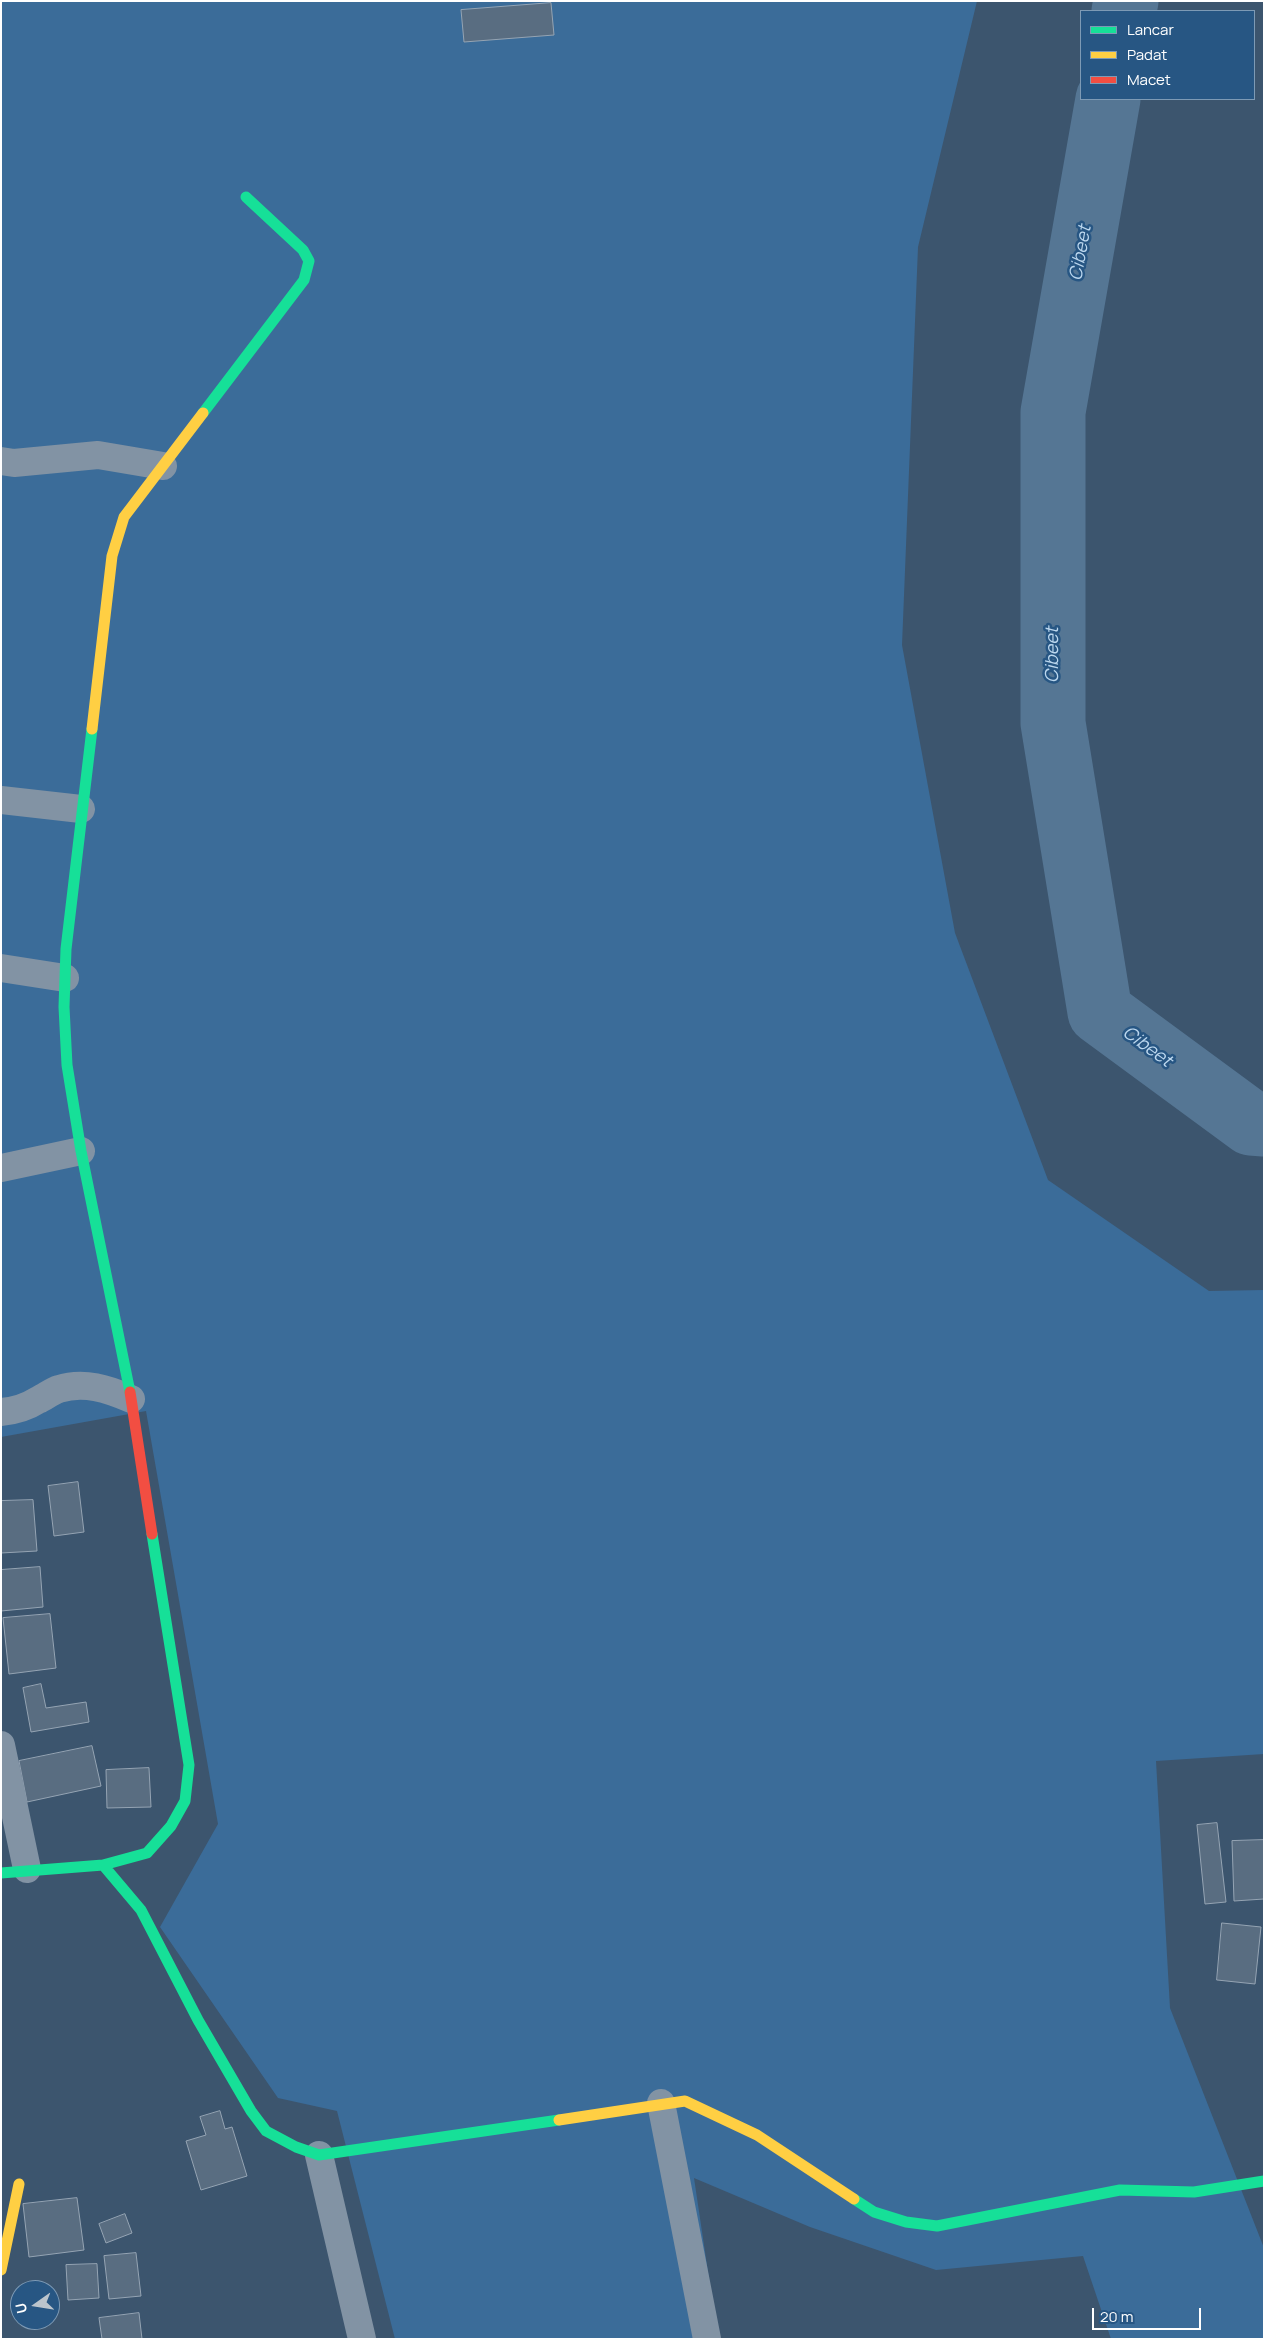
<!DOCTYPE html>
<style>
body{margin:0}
#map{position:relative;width:1265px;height:2340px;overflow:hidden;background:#3c556e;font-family:Manrope,sans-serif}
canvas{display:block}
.frame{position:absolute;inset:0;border:2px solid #fff;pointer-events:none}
.legend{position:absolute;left:1080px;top:10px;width:175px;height:90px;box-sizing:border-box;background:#275683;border:1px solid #7d9ab5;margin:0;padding:6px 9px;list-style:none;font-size:15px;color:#fff}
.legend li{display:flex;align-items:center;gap:10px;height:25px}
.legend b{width:25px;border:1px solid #7d9ab5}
.north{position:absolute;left:10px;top:2280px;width:50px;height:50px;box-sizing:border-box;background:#275683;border:1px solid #7d9ab5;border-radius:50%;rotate:257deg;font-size:14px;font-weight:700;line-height:20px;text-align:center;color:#fff}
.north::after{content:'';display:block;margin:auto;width:18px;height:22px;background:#bbc4cc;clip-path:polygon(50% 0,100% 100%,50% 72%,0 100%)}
.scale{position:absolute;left:1092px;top:2308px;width:109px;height:22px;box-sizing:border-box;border:2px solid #fff;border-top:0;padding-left:6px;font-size:15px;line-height:18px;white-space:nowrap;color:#fff;-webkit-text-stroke:4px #275683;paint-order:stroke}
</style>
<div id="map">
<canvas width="1265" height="2340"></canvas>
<div class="frame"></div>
<ul class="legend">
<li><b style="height:6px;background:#16e098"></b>Lancar</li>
<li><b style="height:6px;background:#ffcf43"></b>Padat</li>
<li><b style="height:6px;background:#f24e42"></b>Macet</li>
</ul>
<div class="north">U</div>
<div class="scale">20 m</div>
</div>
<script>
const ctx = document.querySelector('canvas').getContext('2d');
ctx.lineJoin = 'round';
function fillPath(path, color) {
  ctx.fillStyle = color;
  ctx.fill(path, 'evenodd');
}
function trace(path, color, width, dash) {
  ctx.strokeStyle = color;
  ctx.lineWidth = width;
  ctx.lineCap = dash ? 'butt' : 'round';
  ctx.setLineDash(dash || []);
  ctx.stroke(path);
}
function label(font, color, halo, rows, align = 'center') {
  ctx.font = font + ' Manrope,sans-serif';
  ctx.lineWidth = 5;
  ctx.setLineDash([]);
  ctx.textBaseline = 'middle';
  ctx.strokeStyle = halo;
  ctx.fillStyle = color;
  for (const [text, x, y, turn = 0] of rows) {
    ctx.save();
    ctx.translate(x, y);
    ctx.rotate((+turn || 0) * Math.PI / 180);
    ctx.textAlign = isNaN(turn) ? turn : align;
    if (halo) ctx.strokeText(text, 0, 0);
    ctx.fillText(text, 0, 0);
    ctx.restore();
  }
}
const green = new Path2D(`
 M1,1H977L918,247L902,645L955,933L1048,1180L1209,1291L1264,1290V1754L1156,1761L1170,2008L1264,2248V2339H1111L1083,2256L936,2270L810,2227L694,2178L718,2339H395L337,2111L278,2098L160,1927L218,1824L146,1411L1,1437Z`);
const river = new Path2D(`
 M1124,11L1126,1
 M1108,99L1053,412V723L1100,1012L1251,1123L1264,1124`);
const building = new Path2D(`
 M551,3L554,35L464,42L461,10Z
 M78,1482L84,1532L54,1536L48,1486Z
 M33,1500L37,1551L1,1553V1501Z
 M40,1567L43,1607L1,1611V1570Z
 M50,1614L56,1668L9,1674L3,1618Z
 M41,1684L46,1708L86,1702L89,1722L31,1732L23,1688Z
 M92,1746L101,1786L27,1802L19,1761Z
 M149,1768L151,1807L107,1808L106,1770Z
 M1217,1823L1226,1902L1205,1904L1197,1825Z
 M1264,1840V1899L1234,1901L1232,1841Z
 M1222,1923L1261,1927L1255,1984L1217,1980Z
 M220,2111L225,2129L232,2127L247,2176L201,2190L186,2141L206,2135L200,2117Z
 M77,2198L84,2250L29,2257L23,2204Z
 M125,2214L132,2233L106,2243L99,2224Z
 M136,2253L141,2296L109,2299L104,2256Z
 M97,2264L99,2298L68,2300L66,2265Z
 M139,2313L142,2339H102L99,2318Z`);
const street = new Path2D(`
 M1,461L14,463L98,455L163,466
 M1,800L81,809
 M1,968L65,978
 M1,1168L81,1151
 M1,1412C14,1411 27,1407 38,1400C45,1397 52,1391 59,1389C84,1381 108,1389 131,1399
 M1,1745L27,1869
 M661,2103L707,2339
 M319,2155L362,2339`);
const fast = new Path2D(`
 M203,413L304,280L309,261L303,250L246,197
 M92,729L66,949L64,1007L67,1065L81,1151L130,1392
 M103,1865L141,1910L198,2020L251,2111L266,2131L296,2147L319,2155L559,2120
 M1,1873L103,1865L147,1853L171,1826L185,1801L189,1765L152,1534
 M854,2199L874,2212L906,2222L937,2226L1120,2190L1194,2192L1264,2181`);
const slow = new Path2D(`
 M92,729L112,556L124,517L203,413
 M559,2120L685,2101L757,2135L854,2199
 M1,2270L19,2184`);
const jam = new Path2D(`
 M130,1392L152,1534`);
const waterNames = [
 ["Cibeet",1081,253,-80],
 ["Cibeet",1053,655,-90],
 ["Cibeet",1147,1047,36]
];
fillPath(green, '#3b6c99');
trace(river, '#557694', 65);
fillPath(building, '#596d81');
trace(building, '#95a4b3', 1);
trace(street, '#8293a4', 28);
trace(fast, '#16e098', 11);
trace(slow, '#ffcf43', 11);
trace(jam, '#f24e42', 11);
label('italic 18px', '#bcd7ee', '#275683', waterNames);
</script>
